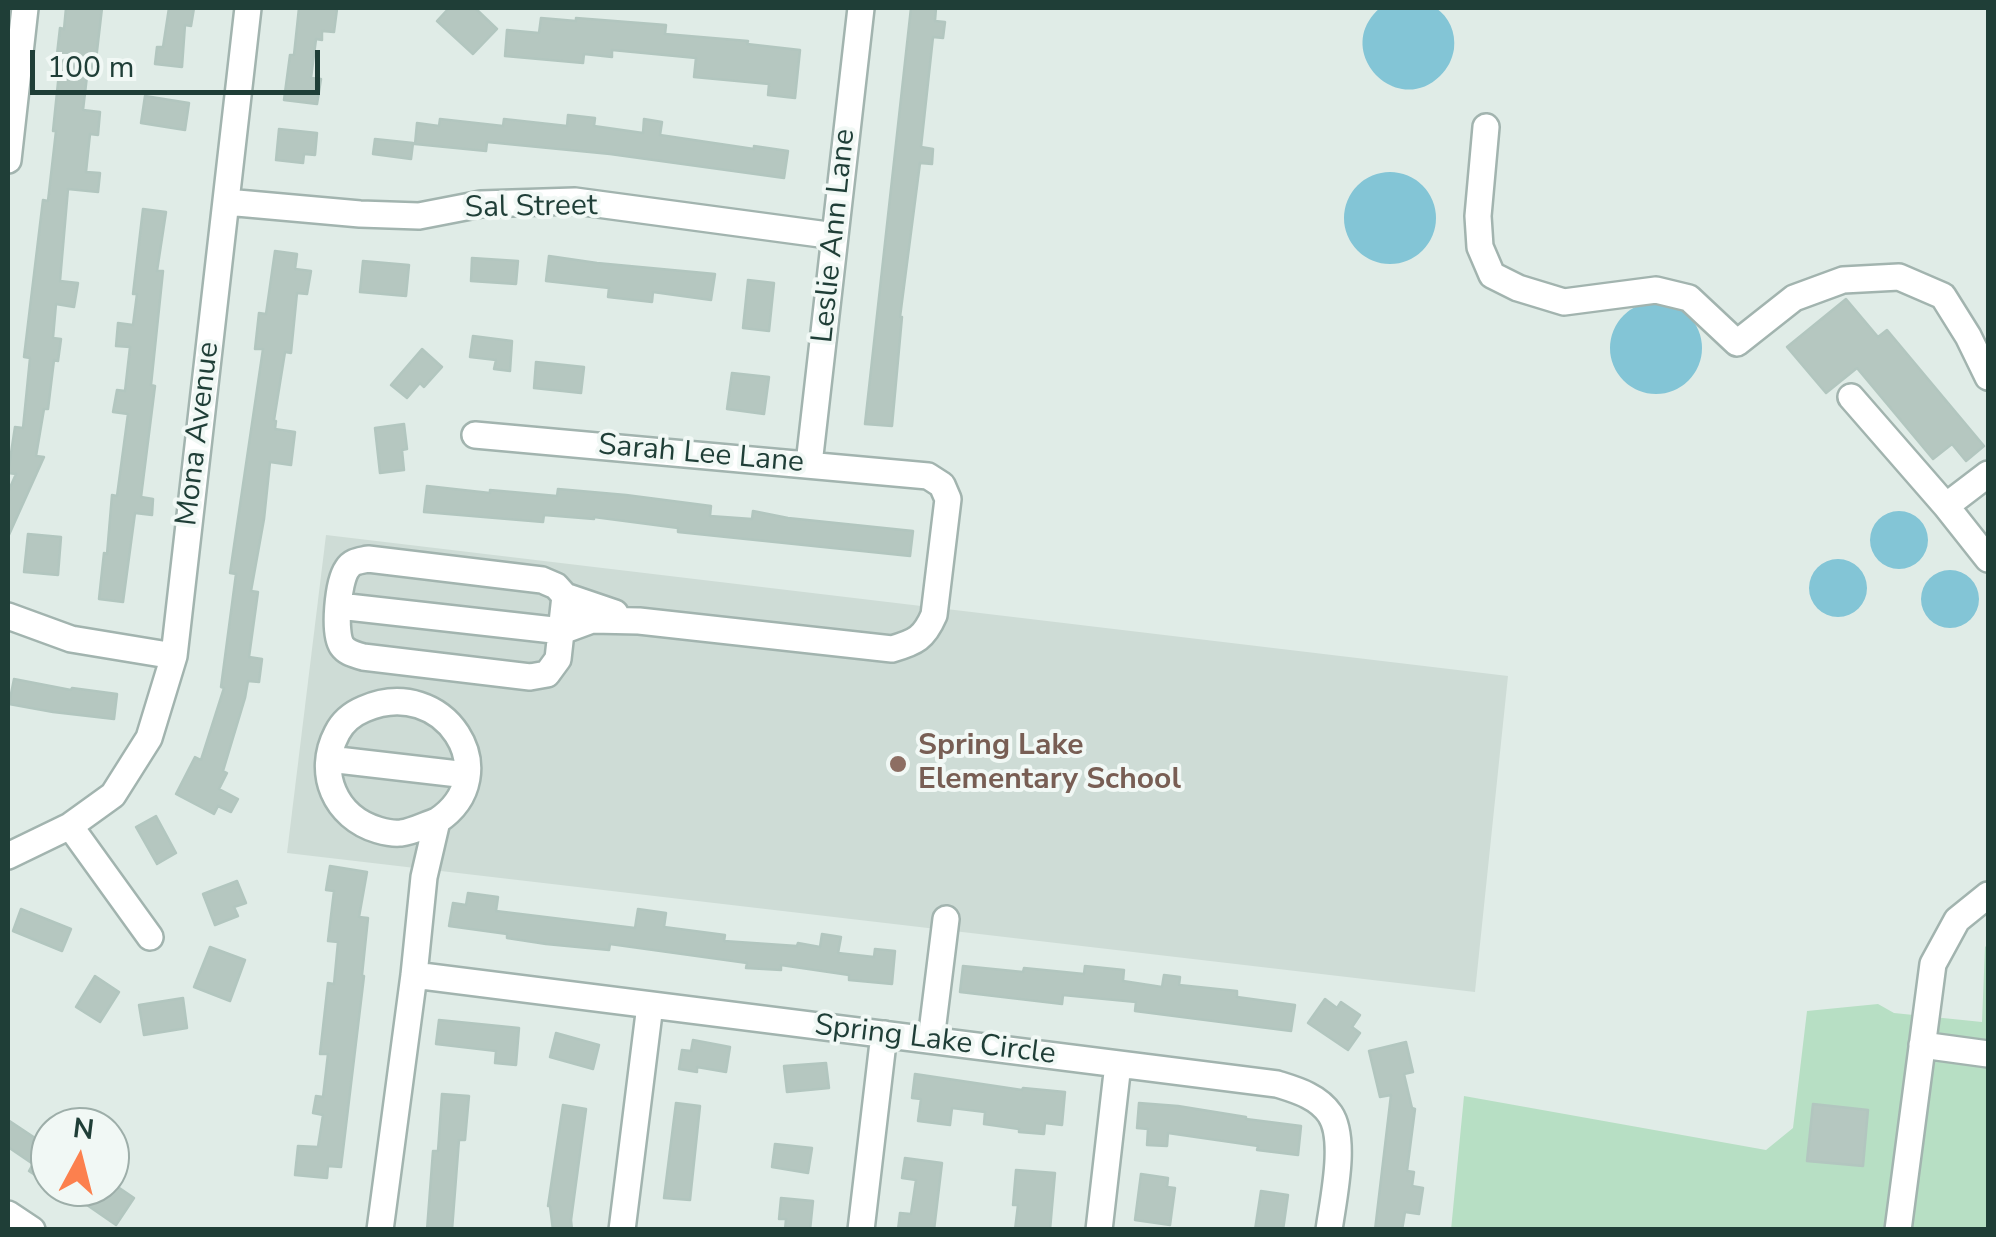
<!DOCTYPE html>
<style>
body{margin:0}
#map{position:relative;width:1996px;height:1237px;overflow:hidden;background:#e0ece7;font-family:"Nunito Sans",sans-serif}
canvas{display:block}
.frame{position:absolute;inset:0;border:10px solid #1f3e37;pointer-events:none}
.north{position:absolute;left:30px;top:1107px;width:100px;height:100px;box-sizing:border-box;background:#f1f8f5;border:2px solid #9daea9;border-radius:50%;rotate:7deg;font-size:28px;font-weight:700;line-height:40px;text-align:center;color:#1f3e37}
.north::after{content:'';display:block;margin:auto;width:35px;height:45px;background:#fc804e;clip-path:polygon(50% 0,100% 100%,50% 72%,0 100%)}
.scale{position:absolute;left:30px;top:50px;width:290px;height:45px;box-sizing:border-box;border:5px solid #1f3e37;border-top:0;padding-left:12px;font-size:30px;line-height:35px;white-space:nowrap;color:#1f3e37;-webkit-text-stroke:8px #f1f8f5;paint-order:stroke}
</style>
<div id="map">
<canvas width="1996" height="1237"></canvas>
<div class="frame"></div>
<div class="north">N</div>
<div class="scale">100 m</div>
</div>
<script>
const ctx = document.querySelector('canvas').getContext('2d');
ctx.lineJoin = 'round';
function fillPath(path, color) {
  ctx.fillStyle = color;
  ctx.fill(path, 'evenodd');
}
function trace(path, color, width, dash) {
  ctx.strokeStyle = color;
  ctx.lineWidth = width;
  ctx.lineCap = dash ? 'butt' : 'round';
  ctx.setLineDash(dash || []);
  ctx.stroke(path);
}
function label(font, color, halo, rows, align = 'center') {
  ctx.font = font + ' "Nunito Sans",sans-serif';
  ctx.lineWidth = 8;
  ctx.setLineDash([]);
  ctx.textBaseline = 'middle';
  ctx.strokeStyle = halo;
  ctx.fillStyle = color;
  for (const [text, x, y, turn = 0] of rows) {
    ctx.save();
    ctx.translate(x, y);
    ctx.rotate((+turn || 0) * Math.PI / 180);
    ctx.textAlign = isNaN(turn) ? turn : align;
    if (halo) ctx.strokeText(text, 0, 0);
    ctx.fillText(text, 0, 0);
    ctx.restore();
  }
}
const built = new Path2D(`
 M326,535L1508,676L1475,992L287,853Z`);
const green = new Path2D(`
 M1988,944V1229L1451,1230L1464,1096L1766,1150L1793,1128L1807,1011L1878,1004L1894,1013L1982,1022L1985,947Z`);
const water = new Path2D(`
 M1380,8H1436C1449,17 1456,32 1454,49C1452,60 1448,68 1440,76C1396,119 1331,50 1380,8Z
 M1344 218a46 46 0 1 1 92 0a46 46 0 1 1-92 0Z
 M1610 348a46 46 0 1 1 92 0a46 46 0 1 1-92 0Z
 M1870 540a29 29 0 1 1 58 0a29 29 0 1 1-58 0Z
 M1809 588a29 29 0 1 1 58 0a29 29 0 1 1-58 0Z
 M1921 599a29 29 0 1 1 58 0a29 29 0 1 1-58 0Z`);
const building = new Path2D(`
 M66,8H102L94,77L87,76L83,110L100,112L98,135L90,134L86,172L100,173L98,192L68,189L60,281L78,283L74,307L56,304L53,338L61,339L58,361L54,360L48,409H44L36,456L44,457L8,537V492L16,474L8,473L15,427L23,428L30,358L24,357L43,200L48,201L56,131H53L59,73L55,72L60,28L64,29Z
 M169,8H194L191,26L185,25L182,67L155,64L157,47H163Z
 M299,8L337,9L334,32L322,31V40L316,39L311,78L321,79L317,104L284,100L290,55H294Z
 M449,8H475L497,29L473,54L437,21Z
 M911,8H936L935,21L945,22L943,38L933,37L921,147L933,149L932,164L920,163L900,317H902L892,426L865,424Z
 M541,18L576,21V18L666,25L665,34L748,41L747,44L800,50L795,98L768,95L769,84L694,77L696,58L612,50V57L584,54L583,63L505,56L507,30L539,33Z
 M145,96L189,103L185,130L141,123Z
 M568,115L595,118L594,126L643,133L644,119L662,122L660,135L754,149V146L788,151L784,178L610,154L487,142L486,151L415,144L417,123L439,126L440,119L503,126L504,119L567,126Z
 M279,129L317,133L315,155L304,154L303,163L276,160Z
 M375,139L413,143L411,159L373,154Z
 M143,209L166,212L157,271H163L151,385L155,386L141,497L153,499L152,515L135,513L123,602L99,599L104,553L107,554L112,495L117,496L128,414L113,412L117,390L125,391L130,347L116,346L118,323L133,325L137,294H133Z
 M275,251L297,254L295,269L311,271L307,294L297,293L291,353L285,352L274,420L276,421L275,429L295,432L291,465L270,462L264,519L251,591L258,592L249,657L262,659L259,682L248,681L245,698L223,771L227,773L219,789L238,799L231,812L218,806L214,814L176,794L195,757L201,760L224,688L221,687L236,574L230,573L263,349H255L259,313L266,314Z
 M549,256L597,263L715,274L711,300L653,292L652,302L608,297L609,288L546,281Z
 M472,258L518,261L516,284L471,281Z
 M363,261L409,265L406,296L360,292Z
 M748,280L774,283L769,331L743,328Z
 M1846,299L1878,337L1887,330L1984,446L1966,461L1952,444L1933,459L1857,368L1826,393L1787,347Z
 M473,336L512,341L510,371L494,369L496,360L470,357Z
 M422,349L442,367L424,387L420,383L407,398L391,385Z
 M536,362L584,367L581,393L534,388Z
 M732,373L769,377L764,414L727,409Z
 M404,424L407,449L402,450L404,470L380,473L375,428Z
 M427,486L490,493V490L557,496L558,489L626,495L711,506L710,516L752,519L753,511L788,518L913,531L910,556L678,532V528L594,517V519L544,515L543,522L424,512Z
 M28,534L61,537L58,575L24,572Z
 M14,679L71,690L72,688L117,694L114,719L53,712L9,704Z
 M156,816L176,853L157,864L136,827Z
 M330,866L367,872L359,917L368,918L362,975L364,976L341,1167L328,1166L327,1178L295,1175L298,1146L318,1147L323,1115L313,1113L316,1096L323,1097L328,1054H320L328,983L334,984L338,942L328,941L334,891L326,890Z
 M237,881L246,903L234,907L238,916L215,925L203,894Z
 M468,893L498,897L496,911L635,928L638,909L666,913L664,927L725,935L724,941L797,946L798,943L820,947L822,934L841,937L838,953L874,957L875,949L895,951L892,984L849,980V975L781,965V970L746,968L747,963L610,944L609,950L546,944L507,938V934L449,926L453,903L466,905Z
 M21,909L71,929L62,951L13,931Z
 M210,947L245,960L230,1001L194,987Z
 M963,966L1023,972L1024,968L1084,974L1085,966L1124,970L1123,981L1162,987L1164,975L1180,977L1179,985L1237,991V997L1295,1005L1291,1031L1135,1011L1136,1002L1063,995L1062,1004L960,992Z
 M95,976L119,992L100,1022L76,1007Z
 M183,998L187,1028L144,1035L139,1005Z
 M1325,999L1337,1008L1341,1002L1360,1015L1352,1027L1360,1033L1348,1050L1308,1023Z
 M439,1020L519,1028L516,1065L495,1063L496,1051L436,1044Z
 M556,1033L599,1045L593,1069L550,1057Z
 M693,1040L730,1047L726,1072L697,1067V1072L679,1069L682,1050L691,1051Z
 M1406,1042L1413,1072L1404,1074L1412,1108L1415,1109L1407,1171L1414,1172L1412,1186L1423,1188L1419,1214L1405,1212L1402,1230H1375L1391,1095L1380,1097L1369,1051Z
 M826,1063L829,1088L787,1092L784,1066Z
 M915,1074L1022,1090L1023,1088L1065,1092L1062,1125L1045,1123L1044,1134L1019,1132V1129L984,1124L985,1112L952,1108L950,1125L918,1121L921,1099L912,1098Z
 M442,1094L469,1096L465,1140H459L452,1230H427L433,1151H438Z
 M676,1103L700,1106L690,1200L664,1198Z
 M1139,1103L1178,1106L1246,1117V1119L1301,1126L1298,1155L1257,1150L1258,1146L1168,1133L1167,1146L1147,1145L1148,1129L1137,1128Z
 M1813,1104L1868,1110L1863,1166L1807,1161Z
 M563,1105L586,1109L571,1220L572,1230H553L550,1206H548Z
 M8,1120L35,1138L32,1142L43,1149L50,1138V1185L29,1171L33,1164L8,1147Z
 M775,1144L812,1148L808,1173L772,1167Z
 M905,1158L942,1163L934,1230H898L900,1213L911,1214L916,1180L902,1178Z
 M1016,1170L1055,1173L1050,1230H1015L1018,1205H1013Z
 M1141,1174L1168,1178L1167,1187L1175,1188L1170,1225L1135,1220Z
 M112,1183L134,1198L116,1225L61,1187H110Z
 M1261,1191L1288,1195L1283,1230H1255Z
 M781,1198L813,1201L810,1230H785L786,1219H779Z`);
const minor = new Path2D(`
 M1486,127L1478,216L1480,247L1492,275L1518,288L1564,302L1656,290L1689,298L1737,343L1794,298L1843,280L1899,277L1943,296L1968,336L1988,377
 M8,160L25,8
 M226,202L360,214L419,216L481,204L575,201L835,236
 M1851,397L1946,506
 M809,464L861,8
 M1988,474L1946,506L1988,559
 M565,596L558,659L547,674L530,677L363,657C354,654 347,653 342,646C333,633 338,582 347,569C352,561 359,561 368,559L542,580L556,586L565,596L615,613
 M339,606L562,631L592,620L639,621L892,649C916,642 924,638 934,615L948,499L942,485L928,476L475,435
 M8,616L71,639L174,656
 M329,759L467,775
 M70,826L150,937
 M8,856L70,826L113,795L149,738L174,656L248,8
 M414,975L1277,1084C1296,1090 1318,1096 1330,1114C1347,1139 1333,1200 1329,1230
 M931,1040L946,919
 M1922,1045L1988,1054
 M8,1214L32,1230
 M380,1230L414,975L424,877L437,821C508,774 444,674 364,709C352,714 343,721 337,733C316,773 335,817 378,830C385,832 394,834 401,833C412,832 425,825 437,821
 M622,1230L650,1005
 M861,1230L884,1034
 M1099,1230L1118,1064
 M1898,1230L1933,964L1957,920L1988,895`);
const markers = [
 [898,764,10,"#8d6e63"]
];
const streetNames = [
 ["Sal Street",531,208,-1],
 ["Leslie Ann Lane",835,236,-84],
 ["Mona Avenue",199,434,-83],
 ["Sarah Lee Lane",701,455,5],
 ["Spring Lake Circle",935,1041,7]
];
const educationNames = [
 ["Spring Lake",918,747],
 ["Elementary School",918,781]
];
fillPath(built, '#cedcd6');
fillPath(green, '#b7dfc4');
fillPath(water, '#83c5d6');
fillPath(building, '#b5c7c0');
trace(building, '#b2c6bf', 2.5);
trace(minor, '#a2b4af', 30);
trace(minor, '#fff', 25);
for (const [x, y, r, color] of markers) {
  const dot = new Path2D();
  dot.arc(x, y, r, 0, 2 * Math.PI);
  ctx.fillStyle = color;
  ctx.fill(dot);
  trace(dot, '#f1f8f5', 4);
}
label('30px', '#1f3e37', '#f1f8f5', streetNames);
label('bold 30px', '#785e54', '#f1f8f5', educationNames, 'left');
</script>
